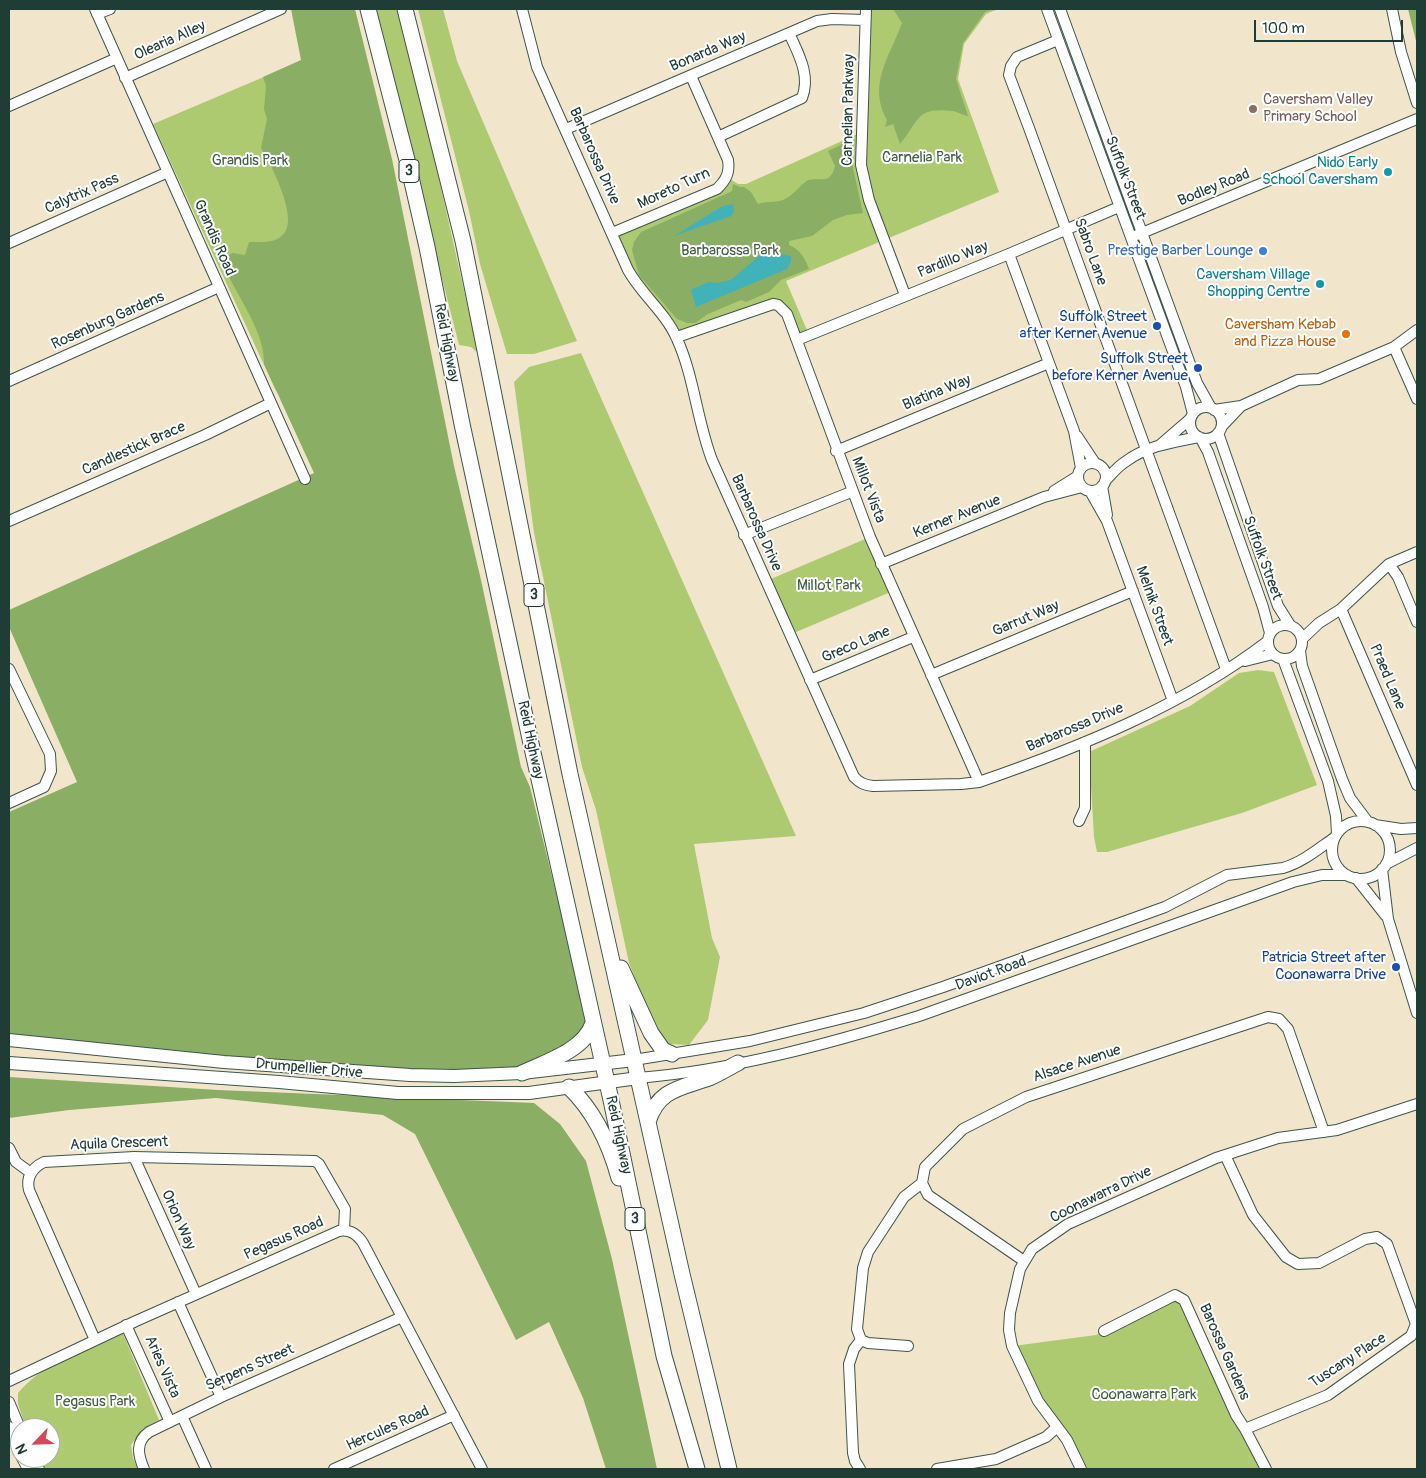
<!DOCTYPE html>
<style>
body{margin:0}
#map{position:relative;width:1426px;height:1478px;overflow:hidden;background:#f1e6cc;font-family:Pangolin,sans-serif}
canvas{display:block}
.frame{position:absolute;inset:0;border:10px solid #1f3d34;pointer-events:none}
.north{position:absolute;left:10px;top:1418px;width:50px;height:50px;box-sizing:border-box;background:#fff;border:1px solid #a5b1ae;border-radius:50%;rotate:246deg;font-size:14px;font-weight:700;line-height:20px;text-align:center;color:#1f3d34}
.north::after{content:'';display:block;margin:auto;width:18px;height:22px;background:#d1495b;clip-path:polygon(50% 0,100% 100%,50% 72%,0 100%)}
.scale{position:absolute;left:1254px;top:20px;width:149px;height:22px;box-sizing:border-box;border:2px solid #1f3d34;border-top:0;padding-left:6px;font-size:15px;line-height:18px;white-space:nowrap;color:#1f3d34;-webkit-text-stroke:4px #fff;paint-order:stroke}
</style>
<div id="map">
<canvas width="1426" height="1478"></canvas>
<div class="frame"></div>
<div class="north">N</div>
<div class="scale">100 m</div>
</div>
<script>
const ctx = document.querySelector('canvas').getContext('2d');
ctx.lineJoin = 'round';
function fillPath(path, color) {
  ctx.fillStyle = color;
  ctx.fill(path, 'evenodd');
}
function trace(path, color, width, dash) {
  ctx.strokeStyle = color;
  ctx.lineWidth = width;
  ctx.lineCap = dash ? 'butt' : 'round';
  ctx.setLineDash(dash || []);
  ctx.stroke(path);
}
function label(font, color, halo, rows, align = 'center') {
  ctx.font = font + ' Pangolin,sans-serif';
  ctx.lineWidth = 4;
  ctx.setLineDash([]);
  ctx.textBaseline = 'middle';
  ctx.strokeStyle = halo;
  ctx.fillStyle = color;
  for (const [text, x, y, turn = 0] of rows) {
    ctx.save();
    ctx.translate(x, y);
    ctx.rotate((+turn || 0) * Math.PI / 180);
    ctx.textAlign = isNaN(turn) ? turn : align;
    if (halo) ctx.strokeText(text, 0, 0);
    ctx.fillText(text, 0, 0);
    ctx.restore();
  }
}
const green = new Path2D(`
 M373,9H397L433,152L478,353L471,347L459,345Z
 M418,9H443L457,61L577,341L534,354H507L480,264L469,211Z
 M866,9H998L986,14L964,44L958,79L999,192L786,281L809,335L797,340L778,305L677,337L649,300L612,233L717,189L727,177L738,184H746L862,132Z
 M306,59L276,391L153,124Z
 M581,353L796,836L694,844L712,938L720,957L708,1020L689,1045L669,1044L650,1017L629,963L596,810L582,767L534,533L514,382L529,367Z
 M870,537L893,591L789,635L766,581Z
 M1258,670L1274,672L1317,785L1242,813L1107,852H1097L1094,837L1089,752L1190,706L1239,673Z
 M1175,1295L1184,1302L1266,1469H1081L1038,1401L1013,1346L1096,1335Z
 M122,1331L159,1420L143,1429L131,1445L133,1458L138,1469H44L39,1458H50V1428H26L18,1404V1393C44,1362 86,1348 122,1331Z`);
const forest = new Path2D(`
 M291,9H355L392,159L454,466L481,580L521,767L530,787L590,1031L522,1073L463,1076L9,1041V812L77,782L9,627V610L314,473L264,364C265,343 252,319 242,301C234,285 225,275 224,257L233,253L245,255L249,242C262,242 277,244 285,232C297,215 271,164 261,148L267,119L264,109L266,86L263,77L301,60Z
 M893,9H993L985,12L963,43L956,79L968,116C962,115 958,112 953,111C915,107 920,120 900,144L893,124L885,127L887,120C867,85 890,56 902,23Z
 M1408,9H1417V45Z
 M851,140L853,168L863,213L847,215L833,220L812,236L789,241V245C800,249 805,258 809,269L781,280L769,292L746,302L741,300L708,314L695,323H687L677,319L639,275L632,250L634,242L641,232L728,193L732,191L733,184L740,187H744L751,192L758,204C766,201 774,203 783,200C793,196 799,186 808,180C823,177 830,185 835,166L828,151Z
 M9,1077L218,1090L534,1103L560,1124L586,1161L612,1259L657,1469H606L583,1398L549,1322L516,1340L415,1134L383,1115L216,1098L69,1110L9,1118Z`);
const water = new Path2D(`
 M733,204L734,212L731,216L674,236L723,206Z
 M771,252L791,256V261L787,269L696,307L691,290L708,282L718,283L731,280L759,256Z`);
const minor = new Path2D(`
 M95,9L305,479
 M522,9L537,67L628,270C642,295 666,313 677,339C694,376 697,421 712,460L854,777C860,783 864,785 873,786L961,784L979,782C1080,747 1183,706 1268,641
 M866,9L861,165L869,200L905,295
 M1047,9L1186,387L1193,414
 M1060,9L1197,383L1211,408
 M1392,9L1401,52L1417,103
 M97,14L110,9
 M1058,40L1017,57L1011,66L1009,75L1029,128L1226,669
 M125,78L281,9
 M9,106L117,58
 M566,129L817,21L832,19L865,20
 M718,137L802,98C811,75 798,53 789,33
 M612,233L717,189C726,180 730,173 728,160L691,76
 M1137,235L1417,119
 M9,243L168,172
 M1009,254L1074,431L1081,468
 M677,337L773,304L778,305L787,314L870,537L979,782
 M797,340L1009,254L1119,207
 M1394,347L1417,399
 M9,381L219,287
 M1190 423a16 16 0 1 1 32 0a16 16 0 1 1-32 0Z
 M1214,410L1241,406L1298,380L1319,379L1394,347L1417,330
 M1222,426L1241,406
 M1218,433L1278,606L1290,625
 M1077,436L1095,463
 M1201,439L1208,452L1263,607L1270,633
 M1160,445L1190,419
 M836,451L1049,363
 M1078 477a14 14 0 1 1 28 0a14 14 0 1 1-28 0Z
 M1105,481C1111,475 1117,467 1125,462C1146,446 1173,442 1199,437
 M1102,486L1107,515
 M1054,491L1078,476
 M1090,491L1107,521L1173,701
 M9,521L205,435L271,403
 M744,535L851,492
 M881,564L1044,497L1082,487
 M1389,564L1398,577L1417,622
 M1341,609L1417,785
 M1268 642a17 17 0 1 1 34 0a17 17 0 1 1-34 0Z
 M1302,639L1319,623L1341,609L1389,564L1417,552
 M1300,651L1302,666L1342,779L1350,798L1368,822
 M1283,659L1328,781L1336,816L1337,834
 M1245,661L1273,654
 M9,669L50,754L51,771L44,787L9,803
 M931,675L1133,591
 M810,680L913,637
 M1079,821L1085,808V742
 M1332 850a29 29 0 1 1 58 0a29 29 0 1 1-58 0Z
 M1375,825L1401,829L1417,828
 M1386,864L1417,848
 M1382,869L1388,919L1417,1013
 M1356,878L1386,916
 M634,1060L750,1041L864,1013L943,987L1165,907L1227,875L1283,868C1303,862 1318,849 1334,838
 M638,1078C734,1070 828,1044 919,1016L1293,882L1322,875H1347
 M9,1148L16,1162L31,1173
 M1225,1155L1253,1215L1286,1257L1298,1264L1319,1263L1365,1239L1377,1237L1387,1244L1416,1324L1411,1336L1328,1395L1245,1429
 M134,1157L196,1294
 M1024,1261L928,1195L922,1183L925,1167L963,1129L1026,1097L1268,1017L1279,1019L1288,1029L1324,1132
 M178,1302L221,1397
 M126,1325L170,1422
 M1104,1331L1175,1295L1184,1300L1236,1415L1245,1429L1266,1469
 M95,1340L29,1190C26,1177 32,1168 44,1162L134,1157L315,1161L319,1164L345,1209L344,1230
 M861,1340L857,1329L863,1268L868,1252L904,1197L922,1183
 M861,1340L868,1343L908,1346
 M9,1381L136,1321L339,1231C350,1229 357,1234 363,1243L482,1469
 M9,1402L20,1428
 M182,1416L206,1469
 M9,1427L20,1453
 M22,1458L28,1469
 M34,1458L39,1469
 M144,1469C138,1455 135,1442 149,1432L221,1397L402,1317
 M334,1469L454,1415
 M860,1469L855,1461L853,1453L849,1364L854,1349L861,1340
 M937,1469L996,1459L1046,1437L1057,1427
 M1081,1469L1067,1440L1038,1401L1012,1346L1009,1330L1010,1313L1020,1269L1032,1249L1068,1224L1216,1158L1278,1138L1337,1130L1417,1104`);
const major = new Path2D(`
 M9,1040L224,1062L410,1075L454,1076L522,1073L634,1060
 M9,1063L279,1082L398,1093H529L638,1078`);
const highway = new Path2D(`
 M368,9L407,160L427,247L462,424L530,739L611,1100L664,1356L697,1469
 M405,9L463,241L570,774L682,1274L729,1469
 M621,968L651,1033L663,1050L672,1054
 M522,1073C546,1062 585,1050 593,1023
 M569,1087C594,1111 610,1145 619,1178
 M648,1122C658,1089 681,1088 709,1078C719,1074 728,1068 738,1063`);
const markers = [
 [1253,109,5,"#8d6e63"],
 [1388,172,5,"#0f9aa8"],
 [1263,251,5,"#3f7fe0"],
 [1320,284,5,"#0f9aa8"],
 [1157,326,5,"#1a4fb4"],
 [1346,334,5,"#e8710a"],
 [1198,368,5,"#1a4fb4"],
 [1396,967,5,"#1a4fb4"]
];
const shields = [
 [409,171,20],
 [534,595,20],
 [635,1219,20]
];
const shieldNames = [
 ["3",409,171],
 ["3",534,595],
 ["3",635,1219]
];
const streetNames = [
 ["Olearia Alley",170,41,-24],
 ["Bonarda Way",708,52,-23],
 ["Carnelian Parkway",849,110,-89],
 ["Barbarossa Drive",594,156,66],
 ["Suffolk Street",1125,178,69],
 ["Bodley Road",1214,188,-22],
 ["Moreto Turn",674,189,-25],
 ["Calytrix Pass",82,194,-24],
 ["Grandis Road",214,238,66],
 ["Sabro Lane",1090,252,70],
 ["Pardillo Way",953,260,-22],
 ["Rosenburg Gardens",108,321,-24],
 ["Reid Highway",446,343,79],
 ["Blatina Way",937,393,-22],
 ["Candlestick Brace",134,449,-24],
 ["Millot Vista",868,490,69],
 ["Kerner Avenue",957,517,-22],
 ["Barbarossa Drive",756,523,66],
 ["Suffolk Street",1262,558,70],
 ["Melnik Street",1154,606,70],
 ["Garrut Way",1026,619,-23],
 ["Greco Lane",856,645,-23],
 ["Praed Lane",1387,677,67],
 ["Barbarossa Drive",1075,728,-23],
 ["Reid Highway",530,740,78],
 ["Daviot Road",991,974,-20],
 ["Alsace Avenue",1077,1064,-18],
 ["Drumpellier Drive",309,1069,5],
 ["Reid Highway",618,1135,78],
 ["Aquila Crescent",119,1144,-2],
 ["Coonawarra Drive",1101,1195,-26],
 ["Orion Way",178,1220,66],
 ["Pegasus Road",284,1239,-24],
 ["Barossa Gardens",1224,1352,66],
 ["Tuscany Place",1348,1361,-33],
 ["Aries Vista",162,1367,66],
 ["Serpens Street",250,1368,-24],
 ["Hercules Road",388,1429,-24]
];
const educationNames = [
 ["Caversham Valley",1263,100],
 ["Primary School",1263,117]
];
const parkNames = [
 ["Carnelia Park",922,158],
 ["Grandis Park",250,161],
 ["Barbarossa Park",730,251],
 ["Millot Park",829,586],
 ["Coonawarra Park",1144,1395],
 ["Pegasus Park",95,1402]
];
const cultureNames = [
 ["Nido Early",1378,163],
 ["School Caversham",1378,180],
 ["Caversham Village",1310,275],
 ["Shopping Centre",1310,292]
];
const shopNames = [
 ["Prestige Barber Lounge",1253,251]
];
const transitNames = [
 ["Suffolk Street",1147,317],
 ["after Kerner Avenue",1147,334],
 ["Suffolk Street",1188,359],
 ["before Kerner Avenue",1188,376],
 ["Patricia Street after",1386,958],
 ["Coonawarra Drive",1386,975]
];
const foodNames = [
 ["Caversham Kebab",1336,325],
 ["and Pizza House",1336,342]
];
fillPath(green, '#aeca71');
fillPath(forest, '#8aae63');
fillPath(water, '#41b1ba');
trace(minor, '#3e564b', 12);
trace(major, '#3e564b', 14);
trace(highway, '#3e564b', 17);
trace(minor, '#fff', 10);
trace(major, '#fff', 12);
trace(highway, '#fff', 15);
for (const [x, y, r, color] of markers) {
  const dot = new Path2D();
  dot.arc(x, y, r, 0, 2 * Math.PI);
  ctx.fillStyle = color;
  ctx.fill(dot);
  trace(dot, '#fff', 2);
}
for (const [x, y, w] of shields) {
  const box = new Path2D();
  box.roundRect(x - w / 2, y - 11.5, w, 23, 4);
  ctx.fillStyle = '#fff';
  ctx.fill(box);
  trace(box, '#1f3d34', 1);
}
label('bold 14px', '#1f3d34', null, shieldNames);
label('15px', '#1f3d34', '#fff', streetNames);
label('15px', '#785e54', '#fff', educationNames, 'left');
label('15px', '#436043', '#fff', parkNames);
label('15px', '#0d838f', '#fff', cultureNames, 'right');
label('15px', '#366cbe', '#fff', shopNames, 'right');
label('15px', '#164399', '#fff', transitNames, 'right');
label('15px', '#c56008', '#fff', foodNames, 'right');
</script>
